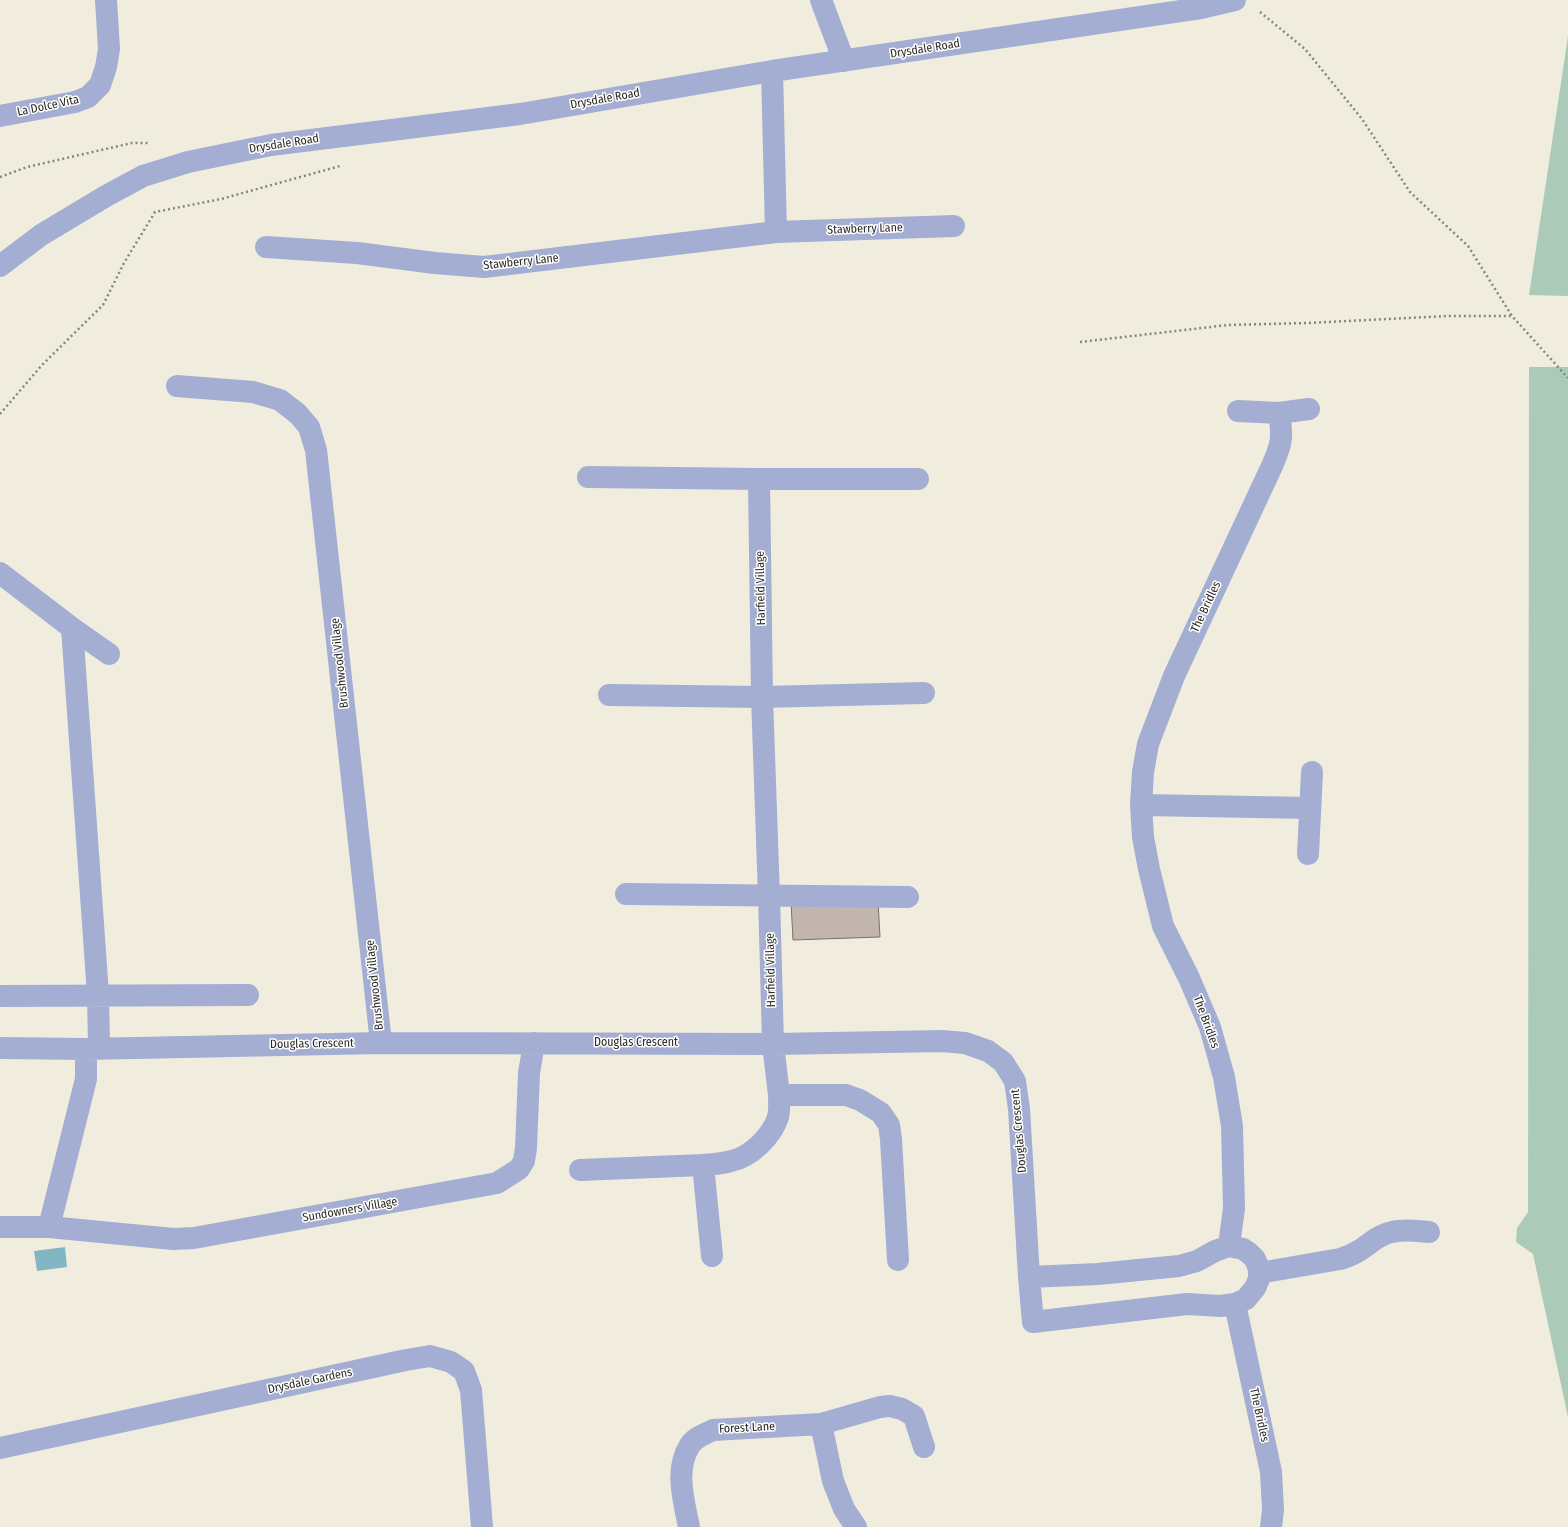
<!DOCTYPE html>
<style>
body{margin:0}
canvas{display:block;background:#f0eddf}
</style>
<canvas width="1568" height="1527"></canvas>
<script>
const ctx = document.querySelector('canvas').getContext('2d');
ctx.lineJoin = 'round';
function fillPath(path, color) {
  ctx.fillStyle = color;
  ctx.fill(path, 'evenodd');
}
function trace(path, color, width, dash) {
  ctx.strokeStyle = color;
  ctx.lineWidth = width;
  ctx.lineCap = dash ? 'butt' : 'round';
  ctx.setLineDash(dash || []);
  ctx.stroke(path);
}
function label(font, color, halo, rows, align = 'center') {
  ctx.font = font + ' "Fira Sans Condensed",sans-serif';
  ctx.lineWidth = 3;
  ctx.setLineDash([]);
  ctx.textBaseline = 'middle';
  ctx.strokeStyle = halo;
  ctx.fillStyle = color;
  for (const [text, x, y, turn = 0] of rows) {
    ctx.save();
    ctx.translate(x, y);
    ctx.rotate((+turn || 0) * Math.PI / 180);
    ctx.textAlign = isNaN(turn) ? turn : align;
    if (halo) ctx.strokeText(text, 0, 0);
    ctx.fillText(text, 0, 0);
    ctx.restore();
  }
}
const green = new Path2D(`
 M1568,36V296L1529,295Z
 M1529,367H1568V1417L1533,1254L1516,1242L1517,1228L1528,1212Z`);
const water = new Path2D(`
 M65,1247L67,1267L37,1271L34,1251Z`);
const building = new Path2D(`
 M878,900L880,937L793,940L791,902Z`);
const path = new Path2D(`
 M1260,12L1305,49L1362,119L1410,192L1468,246L1512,316L1568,378
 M0,177L27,167L132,143H149
 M1080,342L1228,325L1307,323L1448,316H1511
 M0,414L42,365L103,305L124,263L155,212L221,199L340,166`);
const street = new Path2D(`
 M821,0L844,61
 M772,71L776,232
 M0,116L75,102L88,97L100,85L106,67L109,49L106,0
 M266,247L357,253L435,263L484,267L776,232L954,226
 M0,266L41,235L106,196L143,176L188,162L271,145L520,114L772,71L1201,8L1235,0
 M177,386L253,392L280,400L298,414L309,427L316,450L381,1043
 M1279,413L1309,409
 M588,477L759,479L762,697L769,896L773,1044L779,1095H846L860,1100L881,1113L889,1125L891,1139L898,1260
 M759,479H918
 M0,573L72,628L98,994L99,1048
 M72,628L109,654
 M609,695L762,697L924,693
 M1141,805L1310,808
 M1308,854L1312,772
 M626,894L908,897
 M0,996L248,995
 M0,1048L86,1049L381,1043L773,1044L942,1041L965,1043L988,1051L1003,1062L1015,1081L1019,1109L1029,1277L1033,1322L1187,1304L1220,1306L1235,1304L1246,1299L1255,1288L1259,1279V1269L1255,1259L1249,1253L1243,1249L1229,1246L1215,1251L1197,1261L1179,1266L1098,1274L1029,1277
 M580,1170L703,1165
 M0,1227H49L86,1079V1049
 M49,1227L173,1239L194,1238L497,1183L519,1169L524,1161L526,1148L529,1073L534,1043
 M1229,1246L1234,1208L1232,1126L1224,1077L1210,1027L1189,978L1163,926L1149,869L1143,837L1141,805L1143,772L1148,744L1174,676L1272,466C1282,443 1283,438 1279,413L1238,411
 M712,1256L703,1165C712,1164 722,1164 731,1161C751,1157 772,1136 778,1117C780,1110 779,1103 779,1095
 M1259,1273L1340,1259C1347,1257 1354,1254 1360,1250C1370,1244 1379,1234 1392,1232C1404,1229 1417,1231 1429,1232
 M1235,1304L1271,1472L1273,1510L1271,1527
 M821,1424L833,1481L844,1509L856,1527
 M0,1448L406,1360L430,1356L451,1362L464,1371L471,1390L482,1527
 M689,1527C684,1501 674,1470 690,1445C695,1437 705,1434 713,1430L821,1424L880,1407L890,1406L902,1409L914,1416L924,1447`);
const streetNames = [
 ["Drysdale Road",925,49,-9],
 ["Drysdale Road",605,99,-10],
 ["La Dolce Vita",48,106,-12],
 ["Drysdale Road",284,144,-9],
 ["Stawberry Lane",865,229,-2],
 ["Stawberry Lane",521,262,-6],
 ["Harfield Village",761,588,-91],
 ["The Bridles",1206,607,-65],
 ["Brushwood Village",340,663,-96],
 ["Harfield Village",771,970,-91],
 ["Brushwood Village",375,985,-96],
 ["The Bridles",1206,1022,70],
 ["Douglas Crescent",636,1043],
 ["Douglas Crescent",312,1044,-1],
 ["Douglas Crescent",1019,1131,-95],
 ["Sundowners Village",350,1210,-10],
 ["Drysdale Gardens",310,1381,-12],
 ["The Bridles",1259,1415,78],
 ["Forest Lane",747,1428,-3]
];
fillPath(green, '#accab8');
fillPath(water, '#83b6c3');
fillPath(building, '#c2b5ae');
trace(building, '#7b6f69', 1);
trace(path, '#88857d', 2.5, [2, 3]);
trace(street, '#a4aed2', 22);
label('12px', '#2b2925', '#fff', streetNames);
</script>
